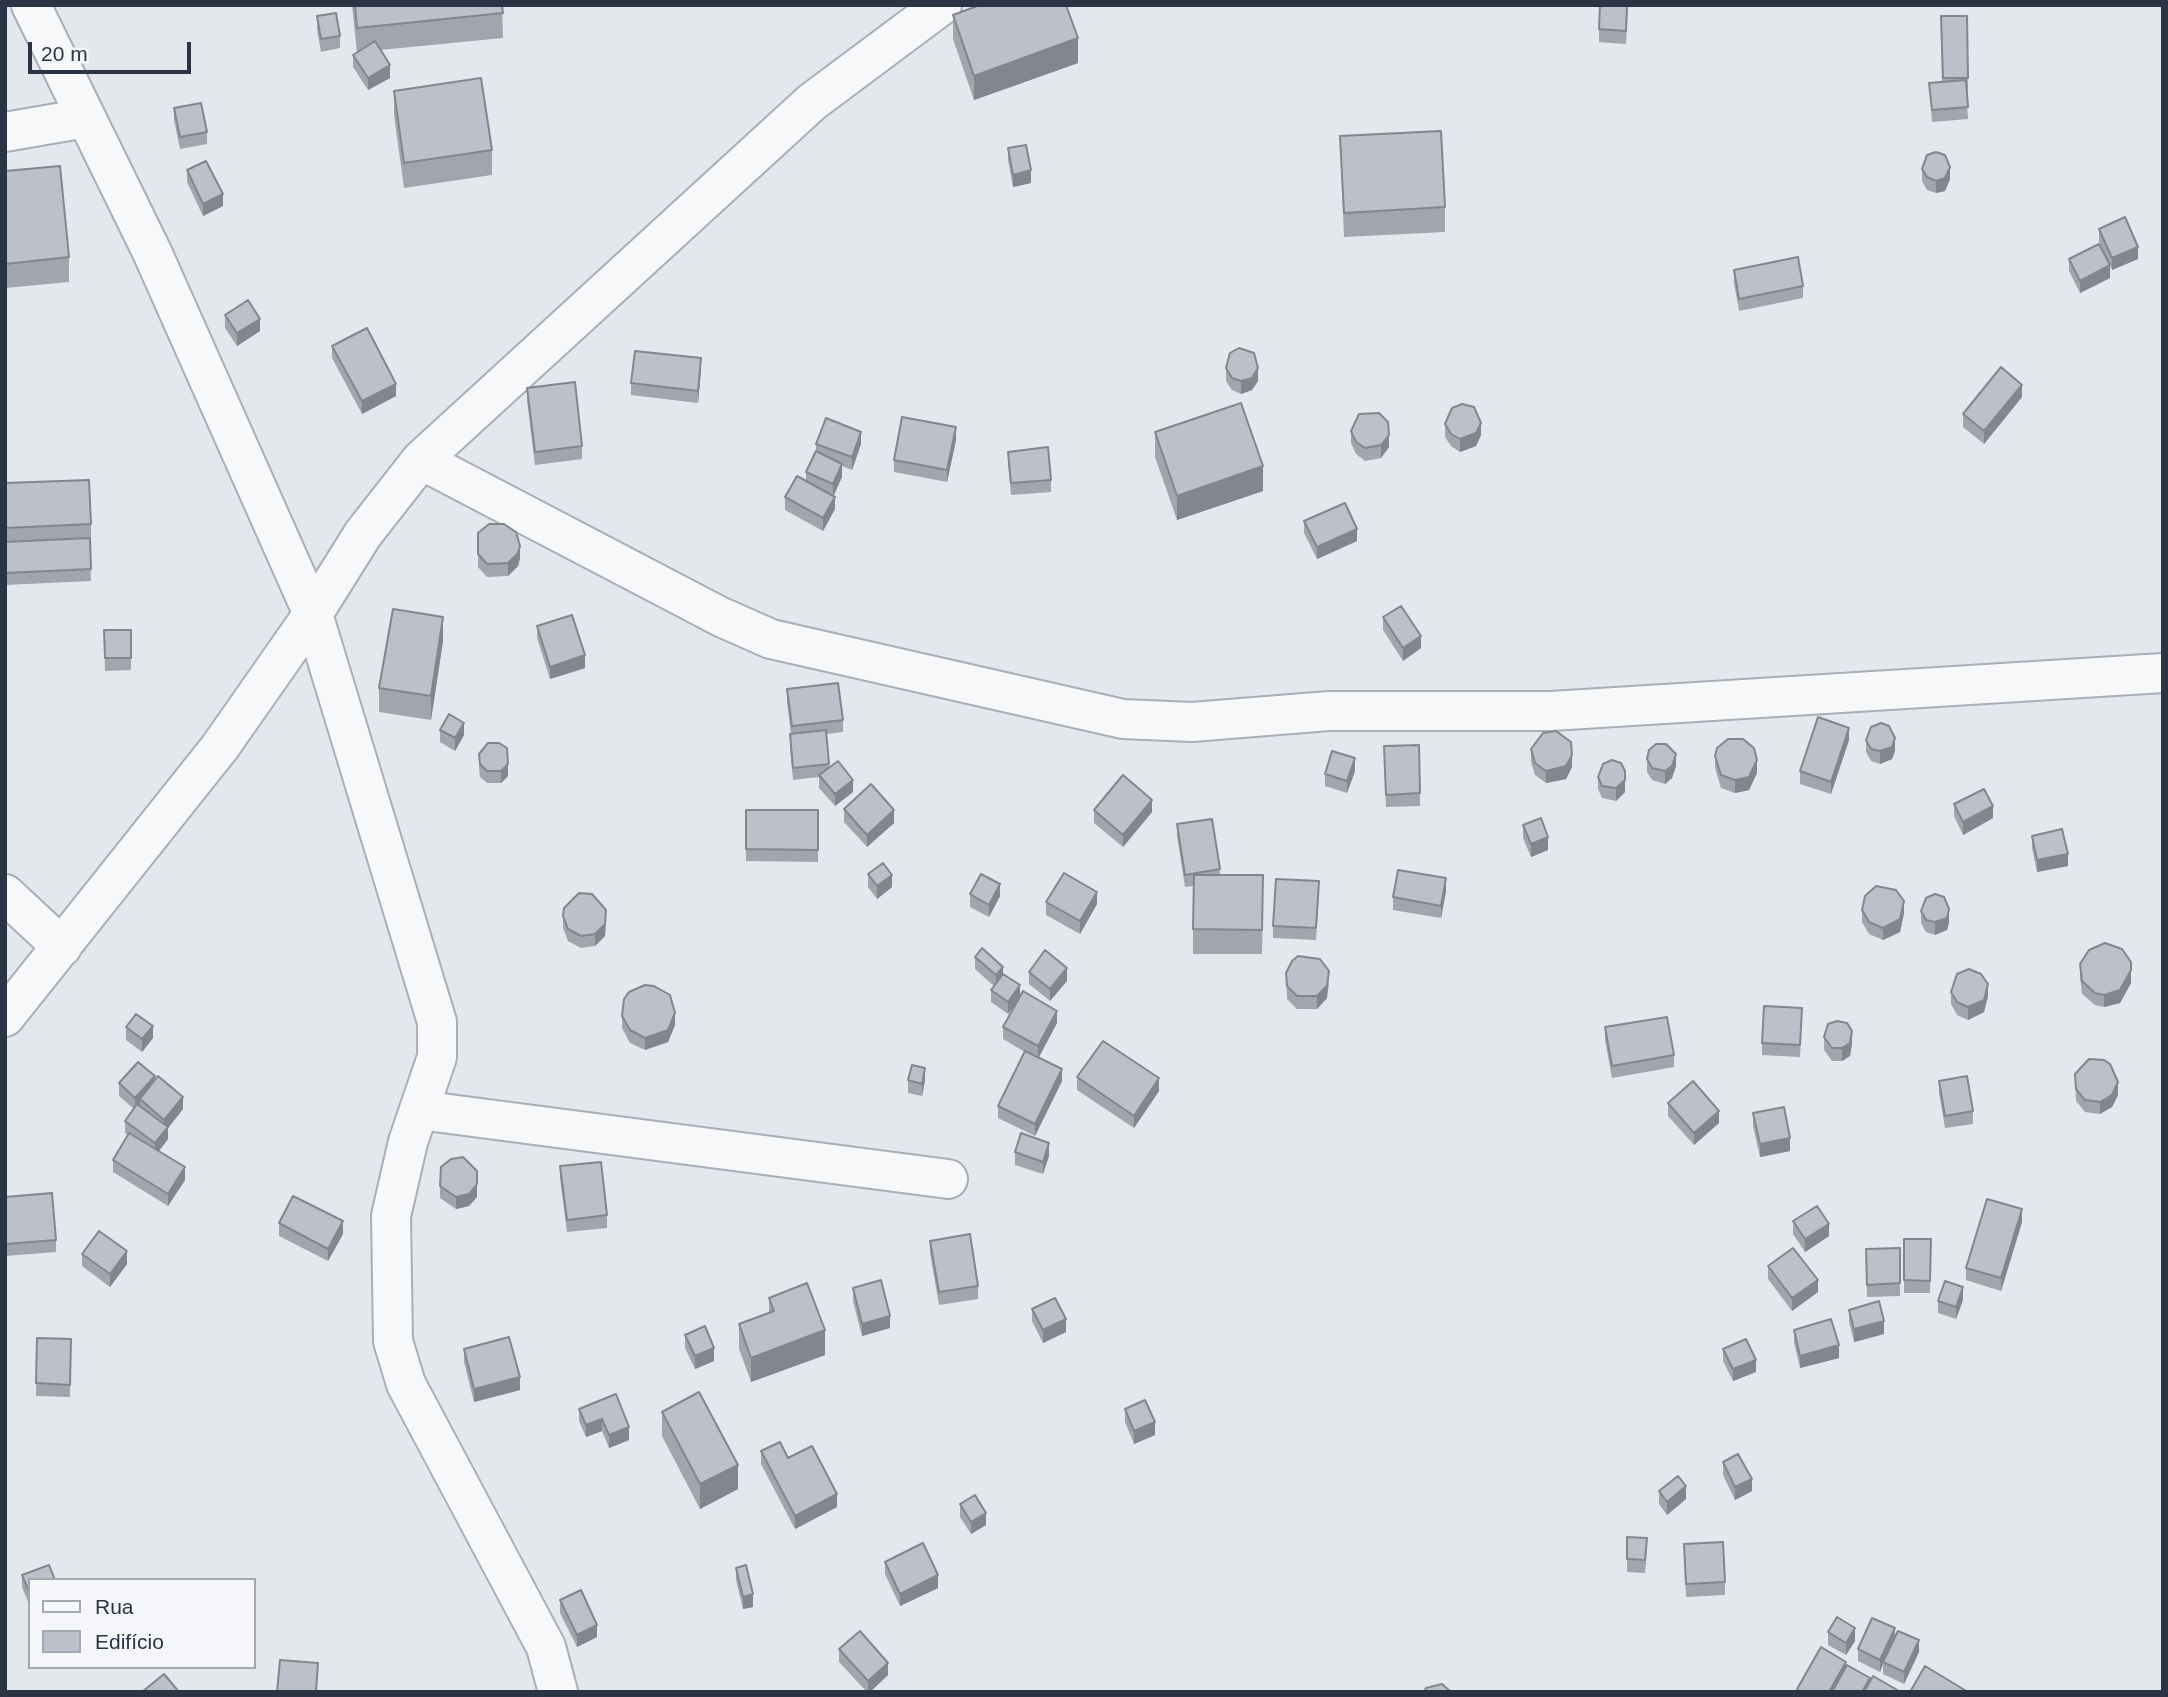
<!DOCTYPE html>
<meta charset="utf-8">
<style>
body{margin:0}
#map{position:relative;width:2168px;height:1697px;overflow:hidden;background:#e4e7ec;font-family:Helvetica,sans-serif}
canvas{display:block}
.frame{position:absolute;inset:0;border:7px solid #2b3445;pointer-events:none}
.legend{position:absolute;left:28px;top:1578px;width:228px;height:91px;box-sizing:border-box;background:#f4f6f9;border:2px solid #a4a8b1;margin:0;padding:9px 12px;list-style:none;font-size:21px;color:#2b3445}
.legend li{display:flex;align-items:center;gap:14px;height:35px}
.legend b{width:35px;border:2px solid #a4a8b1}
.scale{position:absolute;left:28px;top:42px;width:163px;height:32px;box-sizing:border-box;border:4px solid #2b3445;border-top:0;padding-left:9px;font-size:21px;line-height:24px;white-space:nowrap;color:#2b3445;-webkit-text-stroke:5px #f4f6f9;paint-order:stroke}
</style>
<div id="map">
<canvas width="2168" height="1697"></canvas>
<div class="frame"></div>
<ul class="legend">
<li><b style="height:9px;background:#f7f8fa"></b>Rua</li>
<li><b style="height:19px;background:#bbc0ca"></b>Edifício</li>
</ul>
<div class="scale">20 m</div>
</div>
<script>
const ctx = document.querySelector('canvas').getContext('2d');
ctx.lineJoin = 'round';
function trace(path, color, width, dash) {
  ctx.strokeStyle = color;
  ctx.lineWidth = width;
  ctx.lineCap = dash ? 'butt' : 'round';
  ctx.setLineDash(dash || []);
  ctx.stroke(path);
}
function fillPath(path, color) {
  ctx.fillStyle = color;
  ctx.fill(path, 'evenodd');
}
const street = new Path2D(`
 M31,5L152,252L313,614L437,1022V1057L408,1142L391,1216L393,1341L406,1384L546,1647L558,1692
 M5,132L86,118
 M421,460L721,617L771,639L1123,719L1192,722L1329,711H1551L2163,673
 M5,894L62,947
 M5,1017L220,747L313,614L363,534L421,460L812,102L942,5
 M419,1110L948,1179`);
const wall = new Path2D(`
 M352,5H502L503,38L380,50L390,78L368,90L353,67V55L357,52Z
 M1628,5L1626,44L1599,42V29Z
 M953,15L1078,63L974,100L953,39Z
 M317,16L340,36V48L321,52L317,29Z
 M1941,16H1967L1968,90H1966L1968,119L1932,122L1929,83L1942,82Z
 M394,91L492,150V175L404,188L394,115Z
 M174,108L207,132V144L180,149L174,120Z
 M1340,136L1445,207V232L1344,237Z
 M1008,148L1031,183L1013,187L1008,160Z
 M1922,169L1950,179L1945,191L1936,193L1927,190L1922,181Z
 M187,170L223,206L203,216L187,182Z
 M5,171L69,257V282L5,288Z
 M2099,229L2138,259L2112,270L2110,266V278L2080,293L2069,271V259L2105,255L2099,242Z
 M1734,270L1803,286V298L1739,311L1734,283Z
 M225,315L260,331L237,346L225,328Z
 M332,346L396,396L362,414L332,358Z
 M1226,368L1258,381L1252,390L1241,394L1232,390L1226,381Z
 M701,370L698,403L631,395V383Z
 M527,388L582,446V459L535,465L527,400Z
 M2022,397L1984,444L1963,427V414Z
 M1445,424L1481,435L1476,446L1460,452L1451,446L1445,437Z
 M1351,431L1389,447L1381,458L1365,461L1356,454L1351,443Z
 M1155,432L1263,491L1177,520L1155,457Z
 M956,440L947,482L894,472V460Z
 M816,444H861L852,470L842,466V477L833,496L835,509L823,531L785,510V497L806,481V472L816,451Z
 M1008,452L1051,480V492L1011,495L1008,464Z
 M5,483L91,524V549H90L91,581L5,585Z
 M1304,521L1357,541L1317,559L1304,533Z
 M478,533L520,558L518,566L508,576L487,577L478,567Z
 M1383,617L1421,648L1403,661L1383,630Z
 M537,626L585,668L550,679L537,638Z
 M104,630H131V670L105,671Z
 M443,641L431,720L379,712V688Z
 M787,689L843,720V732L826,734L829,767L853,792L835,806L819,788V777L793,780L790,747V734H791L787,702Z
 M440,730L464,735L455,751L440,742Z
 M1849,740L1831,794L1800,784V771Z
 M1866,740L1895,751L1892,759L1880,764L1871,761L1866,752Z
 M1531,749L1572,767L1566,779L1546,783L1535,775L1531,762Z
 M479,754L508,776L501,783H487L480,777L479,767Z
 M1715,756L1757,773L1749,790L1735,793L1721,788L1715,768Z
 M1384,758L1420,793V806L1386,807Z
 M1647,759L1676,766L1672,778L1665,784L1652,780L1647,772Z
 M1355,771L1347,793L1325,786V774Z
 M1625,771V792L1616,801L1602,798L1598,789V777Z
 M1954,804L1993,818L1963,835L1954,816Z
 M844,809L894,823L867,847L844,822Z
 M746,810H818V862L746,861Z
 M1094,810L1152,812L1123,847L1094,823Z
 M1177,824L1220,869V875L1263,899L1262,954H1193V886L1185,887L1177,836Z
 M1523,825L1548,850L1531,857L1523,838Z
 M2032,836L2068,866L2037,872L2032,848Z
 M868,874L892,887L877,899L868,887Z
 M1446,891L1441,918L1393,910V897Z
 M970,894L1000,896L989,917L970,907Z
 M1319,894L1316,940L1273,938V926Z
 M1046,902L1097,904L1080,934L1046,915Z
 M1862,910L1904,913L1900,932L1883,940L1869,934L1862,922Z
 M1921,911L1949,922L1947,930L1935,935L1926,932L1921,923Z
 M563,916L606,922L605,936L595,946L581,948L568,941L563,928Z
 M975,957L1003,975L1020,998L1008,1014L991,1002V990L994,986L975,969Z
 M2080,964L2131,983L2120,1003L2104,1007L2095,1005L2082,994L2080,977Z
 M1029,972L1067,981L1050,1001L1029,984Z
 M1286,973L1329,983L1327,998L1317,1009H1297L1287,999Z
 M1951,992L1988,996L1984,1012L1968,1020L1957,1015L1951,1004Z
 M622,1016L675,1025L668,1042L645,1050L630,1043L622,1028Z
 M1802,1020L1800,1057L1762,1055V1043Z
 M1057,1023L1038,1057L1062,1081L1035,1136L998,1118V1106L1025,1052L1003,1039V1027Z
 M126,1027L153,1038L142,1052L126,1040Z
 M1605,1027L1674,1055V1067L1612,1078L1605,1040Z
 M1824,1037L1852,1044L1850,1056L1842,1061H1832L1824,1050Z
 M2075,1074L2118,1095L2112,1107L2100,1114L2085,1112L2076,1101Z
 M1077,1077L1159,1091L1134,1128L1077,1090Z
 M155,1079L183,1109L168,1128V1139L159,1151L185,1180L168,1206L113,1172V1160L128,1135L125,1133V1121L134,1109L119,1096V1083Z
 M908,1080H925L922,1096L908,1093Z
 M1939,1081L1973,1111V1124L1945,1128L1939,1093Z
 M1668,1103L1719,1123L1694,1145L1668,1116Z
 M1753,1113L1790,1151L1760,1157L1753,1126Z
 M1015,1152L1049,1156L1043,1174L1015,1165Z
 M560,1166L607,1215V1228L567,1232L560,1178Z
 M440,1186L477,1197L469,1206L456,1209L440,1198Z
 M5,1197L56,1240V1252L5,1256Z
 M1793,1221L1829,1236L1805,1252L1793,1234Z
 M2022,1222L2001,1291L1966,1280V1268Z
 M279,1223L343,1234L328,1261L279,1236Z
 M1904,1239H1931L1930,1293H1904Z
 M930,1241L978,1286V1299L939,1305L930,1253Z
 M1900,1248V1296L1867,1297L1866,1262Z
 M82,1254L127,1264L110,1287L82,1266Z
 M1768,1266L1818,1292L1792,1311L1768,1279Z
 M853,1288L890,1328L862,1336L853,1301Z
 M769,1298L825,1355L751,1382L739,1349V1324L769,1313Z
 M1963,1300L1956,1319L1938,1313V1301Z
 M1032,1309L1066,1332L1043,1343L1032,1321Z
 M1849,1310L1884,1334L1854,1342L1849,1322Z
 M1794,1330L1839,1358L1800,1368L1794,1342Z
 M685,1335L714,1361L695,1369L685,1348Z
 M37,1338L71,1339L70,1397L36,1396Z
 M464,1349L520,1390L474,1402L464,1362Z
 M1723,1349L1756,1372L1733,1381L1723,1361Z
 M579,1409L629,1427V1440L609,1448L602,1431L586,1437L579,1421Z
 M1125,1409L1155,1435L1134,1444L1125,1422Z
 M662,1412L738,1489L700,1509L662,1436Z
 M761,1451L788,1458L837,1507L795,1529L761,1464Z
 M1723,1462L1752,1491L1735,1500L1723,1475Z
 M1659,1491L1686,1499L1667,1515L1659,1504Z
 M960,1504L986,1525L971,1534L960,1517Z
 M1627,1537L1647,1550L1645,1573L1627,1572Z
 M1684,1544L1725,1582V1595L1686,1597Z
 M885,1562L938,1588L900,1606L885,1574Z
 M736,1568L753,1607L743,1609L736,1580Z
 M22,1575L30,1580V1607L22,1587Z
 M560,1600L597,1637L577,1647L560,1613Z
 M1828,1632L1855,1641L1846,1655L1828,1645Z
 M1895,1638L1919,1652L1904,1684L1883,1674V1665L1880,1672L1858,1661V1649Z
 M839,1649L888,1675L870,1692H867L839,1662Z`);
const shadedWall = new Path2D(`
 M1078,38V63L974,100V76Z
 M390,65V78L368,90V78Z
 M1950,167V179L1945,191L1936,193V181Z
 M1031,170V183L1013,187V175Z
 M223,194V206L203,216V204Z
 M2138,247V259L2112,270V258Z
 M2110,265V278L2080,293V281Z
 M260,319V331L237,346V333Z
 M701,358V370L698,403V391Z
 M1258,368V381L1252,390L1241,394V381Z
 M396,384V396L362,414V401Z
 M2022,385V397L1984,444V431Z
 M1481,423V435L1476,446L1460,452V439Z
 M956,427V440L947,482V470Z
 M861,432V444L852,470V457Z
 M1389,435V447L1381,458V445Z
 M842,464V477L833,497V484Z
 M1263,466V491L1177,520V496Z
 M835,497V509L823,531V518Z
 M1357,529V541L1317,559V547Z
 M520,546V558L518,566L508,576V563Z
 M443,617V641L431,720V696Z
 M1421,636V648L1403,661V648Z
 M585,655V668L550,679V667Z
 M464,723V735L455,751V738Z
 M1849,728V740L1831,794V782Z
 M1895,738V751L1892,759L1880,764V751Z
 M1676,754V766L1672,778L1665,784V771Z
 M1572,755V767L1566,779L1546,783V771Z
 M1355,758V771L1347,793V781Z
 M1757,760V773L1749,790L1735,793V780Z
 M508,764V776L501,783V771Z
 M853,780V792L835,806V794Z
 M1625,780V792L1616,801V788Z
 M1152,800V812L1123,847V835Z
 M1993,806V818L1963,835V822Z
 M894,810V823L867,847V835Z
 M1548,837V850L1531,857V844Z
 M2068,854V866L2037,872V860Z
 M892,875V887L877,899V886Z
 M1446,878V891L1441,918V906Z
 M1000,884V896L989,917V905Z
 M1097,892V904L1080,934V921Z
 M1904,901V913L1900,932L1883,940V928Z
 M1949,909V922L1947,930L1935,935V922Z
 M606,910L605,936L595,946V934Z
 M1003,967V979L996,987V975Z
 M1067,968V981L1050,1001V989Z
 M2131,970V983L2120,1003L2104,1007V995Z
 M1329,971L1327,998L1317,1009V996Z
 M1988,984V996L1984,1012L1968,1020V1007Z
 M1020,985V998L1008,1014V1002Z
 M1057,1011V1023L1038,1059V1046Z
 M675,1013V1025L668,1042L645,1050V1038Z
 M153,1026V1038L142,1052V1039Z
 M1852,1031V1044L1850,1056L1842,1061V1048Z
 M925,1068V1080L922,1096V1084Z
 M1062,1069V1081L1035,1136V1124Z
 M155,1076V1089L140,1099V1106L135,1110V1098Z
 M1159,1078V1091L1134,1128V1116Z
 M2118,1082V1095L2112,1107L2100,1114V1102Z
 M183,1097V1109L168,1128V1139L155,1156V1143L164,1132V1120Z
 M1719,1111V1123L1694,1145V1133Z
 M1790,1138V1151L1760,1157V1144Z
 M1049,1143V1156L1043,1174V1162Z
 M185,1167V1180L168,1206V1194Z
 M477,1184V1197L469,1206L456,1209V1197Z
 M2022,1209V1222L2001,1291V1278Z
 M343,1221V1234L328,1261V1249Z
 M1829,1224V1236L1805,1252V1239Z
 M127,1251V1264L110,1287V1274Z
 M1818,1280V1292L1792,1311V1298Z
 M1963,1287V1300L1956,1319V1307Z
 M890,1316V1328L862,1336V1324Z
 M1066,1319V1332L1043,1343V1330Z
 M1884,1321V1334L1854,1342V1329Z
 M825,1330V1355L751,1382V1358Z
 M1839,1345V1358L1800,1368V1356Z
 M714,1348V1361L695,1369V1356Z
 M1756,1360V1372L1733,1381V1369Z
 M520,1377V1390L474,1402V1389Z
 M602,1419V1431L586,1437V1425Z
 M1155,1422V1435L1134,1444V1431Z
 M629,1427V1440L609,1448V1435Z
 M738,1465V1489L700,1509V1484Z
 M1752,1479V1491L1735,1500V1487Z
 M1686,1486V1499L1667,1515V1502Z
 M837,1494V1507L795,1529V1516Z
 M986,1513V1525L971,1534V1522Z
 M938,1575V1588L900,1606V1594Z
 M753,1594V1607L743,1609V1597Z
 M597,1625V1637L577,1647V1635Z
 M1855,1628V1641L1846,1655V1643Z
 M1895,1628V1641L1883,1662L1880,1672V1660Z
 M1919,1640V1652L1904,1684V1672Z
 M1846,1662V1674L1836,1692H1829Z
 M888,1663V1675L870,1692H868V1681Z`);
const building = new Path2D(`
 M355,5H502L503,13L357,28Z
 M980,5H1066L1078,38L974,76L953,15Z
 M1600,5H1627L1626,31L1599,29Z
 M336,13L340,36L321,39L317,16Z
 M1941,16H1967L1968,78H1943Z
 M375,41L390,65L368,78L353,55Z
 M481,78L492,150L404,163L394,91Z
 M1966,80L1968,107L1932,110L1929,83Z
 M201,103L207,132L180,137L174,108Z
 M1441,131L1445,207L1344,213L1340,136Z
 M1026,145L1031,170L1013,175L1008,148Z
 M1936,152L1945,155L1950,167L1945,178L1936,181L1927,177L1922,169L1927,155Z
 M206,161L223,194L203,204L187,170Z
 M60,166L69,257L5,264V171Z
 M2125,217L2138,247L2112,258L2099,229Z
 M2099,244L2110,265L2080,281L2069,259Z
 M1798,257L1803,286L1739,299L1734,270Z
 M248,300L260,319L237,333L225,315Z
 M367,328L396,384L362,401L332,346Z
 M1239,348L1254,353L1258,368L1252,378L1241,381L1232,378L1226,368L1230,353Z
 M635,351L701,358L698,391L631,383Z
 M2001,367L2022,385L1984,431L1963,414Z
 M575,382L582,446L535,452L527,388Z
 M1241,403L1263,466L1177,496L1155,432Z
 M1462,404L1474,407L1481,423L1476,433L1460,439L1451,434L1445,424L1452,408Z
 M1379,413L1388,422L1389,435L1381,445L1365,448L1356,442L1351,431L1359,414Z
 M902,417L956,427L947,470L894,460Z
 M826,418L861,432L852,457L816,444Z
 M1048,447L1051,480L1011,483L1008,452Z
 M816,451L842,464L833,484L806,472Z
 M797,476L835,497L823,518L785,497Z
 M89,480L91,524L5,528V483Z
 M1345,503L1357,529L1317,547L1304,521Z
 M489,524H504L516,532L520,546L518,553L508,563L487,564L478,554V533Z
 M90,538L91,569L5,573V542Z
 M1401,606L1421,636L1403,648L1383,617Z
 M393,609L443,617L431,696L379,688Z
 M572,615L585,655L550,667L537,626Z
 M104,630H131V658H105Z
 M838,683L843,720L792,726L787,689Z
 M449,714L464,723L455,738L440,730Z
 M1818,717L1849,728L1831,782L1800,771Z
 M1881,723L1889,726L1895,738L1892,747L1880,751L1871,749L1866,740L1871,727Z
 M826,730L829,764L793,768L790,734Z
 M1556,731L1571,742L1572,755L1566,766L1546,771L1535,763L1531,749L1543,733Z
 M1728,739H1743L1754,748L1757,760L1749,777L1735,780L1721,775L1715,756L1717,748Z
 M488,743H499L507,748L508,764L501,771H487L480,764L479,754Z
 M1656,744H1666L1676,754L1672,766L1665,771L1652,768L1647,759L1649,750Z
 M1419,745L1420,793L1386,795L1384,746Z
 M1332,751L1355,758L1347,781L1325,774Z
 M1612,760L1621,763L1625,771V780L1616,788L1602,786L1598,777L1603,764Z
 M838,761L853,780L835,794L819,775Z
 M1123,775L1152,800L1123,835L1094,810Z
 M871,784L894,810L867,835L844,809Z
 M1984,789L1993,806L1963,822L1954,804Z
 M746,810H818V850L746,849Z
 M1541,818L1548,837L1531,844L1523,825Z
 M1212,819L1220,869L1185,875L1177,824Z
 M2062,829L2068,854L2037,860L2032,836Z
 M883,863L892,875L877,886L868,874Z
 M1398,870L1446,878L1441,906L1393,897Z
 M1064,873L1097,892L1080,921L1046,902Z
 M981,874L1000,884L989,905L970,894Z
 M1194,875H1263L1262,930L1193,929Z
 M1276,879L1319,881L1316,928L1273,926Z
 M1876,886L1896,890L1904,901L1900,919L1883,928L1869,922L1862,910L1865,896Z
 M579,893L592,894L606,910L605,924L595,934L581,936L568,929L563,916L564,908Z
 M1935,894L1944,897L1949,909L1947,918L1935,922L1926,920L1921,911L1926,898Z
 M2105,943L2122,949L2131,962V970L2120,990L2104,995L2095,993L2082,981L2080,964L2089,950Z
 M982,948L1003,967L996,975L975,957Z
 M1045,950L1067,968L1050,989L1029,972Z
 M1298,956L1320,959L1329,971L1327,986L1317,996H1297L1287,986L1286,973L1292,961Z
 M1969,969L1981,974L1988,984L1984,1000L1968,1007L1957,1002L1951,992L1957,974Z
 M1003,974L1020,985L1008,1002L991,990Z
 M645,985L654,986L670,995L675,1013L668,1030L645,1038L630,1030L622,1016L624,999L629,992Z
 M1023,991L1057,1011L1038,1046L1003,1027Z
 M1764,1006L1802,1008L1800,1045L1762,1043Z
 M136,1014L153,1026L142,1039L126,1027Z
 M1667,1017L1674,1055L1612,1066L1605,1027Z
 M1837,1021L1847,1023L1852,1031L1850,1043L1842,1048H1832L1824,1037L1828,1024Z
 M1103,1041L1159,1078L1134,1116L1077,1077Z
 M1025,1051L1062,1069L1035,1124L998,1106Z
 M2089,1059L2104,1060L2110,1064L2118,1082L2112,1095L2100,1102L2085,1100L2076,1089L2075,1074Z
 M138,1062L155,1076L135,1098L119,1083Z
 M912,1065L925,1068L922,1084L908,1080Z
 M158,1076L183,1097L164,1120L140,1099Z
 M1967,1076L1973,1111L1945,1116L1939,1081Z
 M1693,1081L1719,1111L1694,1133L1668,1103Z
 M137,1104L168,1127L155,1143L125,1121Z
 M1784,1107L1790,1138L1760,1144L1753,1113Z
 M129,1133L185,1167L168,1194L113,1160Z
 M1021,1133L1049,1143L1043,1162L1015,1152Z
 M463,1157L477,1171V1184L469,1194L456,1197L440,1186L441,1167L451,1159Z
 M601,1162L607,1215L567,1220L560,1166Z
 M52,1193L56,1240L5,1244V1197Z
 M293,1196L343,1221L328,1249L279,1223Z
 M1987,1199L2022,1209L2001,1278L1966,1268Z
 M1817,1206L1829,1224L1805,1239L1793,1221Z
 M99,1231L127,1251L110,1274L82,1254Z
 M970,1234L978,1286L939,1292L930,1241Z
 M1904,1239H1931L1930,1281L1904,1280Z
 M1793,1248L1818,1280L1792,1298L1768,1266Z
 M1900,1248V1283L1867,1285L1866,1249Z
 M881,1280L890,1316L862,1324L853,1288Z
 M1945,1281L1963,1287L1956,1307L1938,1301Z
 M807,1283L825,1330L751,1358L739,1324L774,1311L769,1298Z
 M1055,1298L1066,1319L1043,1330L1032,1309Z
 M1879,1301L1884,1321L1854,1329L1849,1310Z
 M1831,1319L1839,1345L1800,1356L1794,1330Z
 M705,1326L714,1348L695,1356L685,1335Z
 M509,1337L520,1377L474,1389L464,1349Z
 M37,1338L71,1339L70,1385L36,1383Z
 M1746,1339L1756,1360L1733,1369L1723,1349Z
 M699,1392L738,1465L700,1484L662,1412Z
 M616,1394L629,1427L609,1435L602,1419L586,1425L579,1409Z
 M1145,1400L1155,1422L1134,1431L1125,1409Z
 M780,1442L788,1458L812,1446L837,1494L795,1516L761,1451Z
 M1738,1454L1752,1479L1735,1487L1723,1462Z
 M1678,1476L1686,1486L1667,1502L1659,1491Z
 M975,1495L986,1513L971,1522L960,1504Z
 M1627,1537L1647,1538L1645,1560L1627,1559Z
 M1723,1542L1725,1582L1686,1584L1684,1544Z
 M923,1543L938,1575L900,1594L885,1562Z
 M49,1565L55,1580H30V1594L22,1575Z
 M746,1565L753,1594L743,1597L736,1568Z
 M581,1590L597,1625L577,1635L560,1600Z
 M1837,1617L1855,1628L1846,1643L1828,1632Z
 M1872,1618L1895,1628L1880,1660L1858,1649Z
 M860,1631L888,1663L868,1681L839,1649Z
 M1898,1631L1919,1640L1904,1672L1883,1662Z
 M1821,1647L1846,1662L1829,1692H1801L1797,1689Z
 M280,1660L318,1663L316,1692H277Z
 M1847,1665L1870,1678L1862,1692H1832Z
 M1925,1666L1968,1692H1910Z
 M164,1674L179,1692H142Z
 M1873,1676L1899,1691L1898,1692H1864Z
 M1442,1684L1451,1692H1424L1426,1688Z`);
trace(street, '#a9aeb7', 42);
trace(street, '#f7f8fa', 38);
fillPath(wall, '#a1a5ae');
fillPath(shadedWall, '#83868d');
fillPath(building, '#bbc0ca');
trace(building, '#83868d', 2);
</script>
